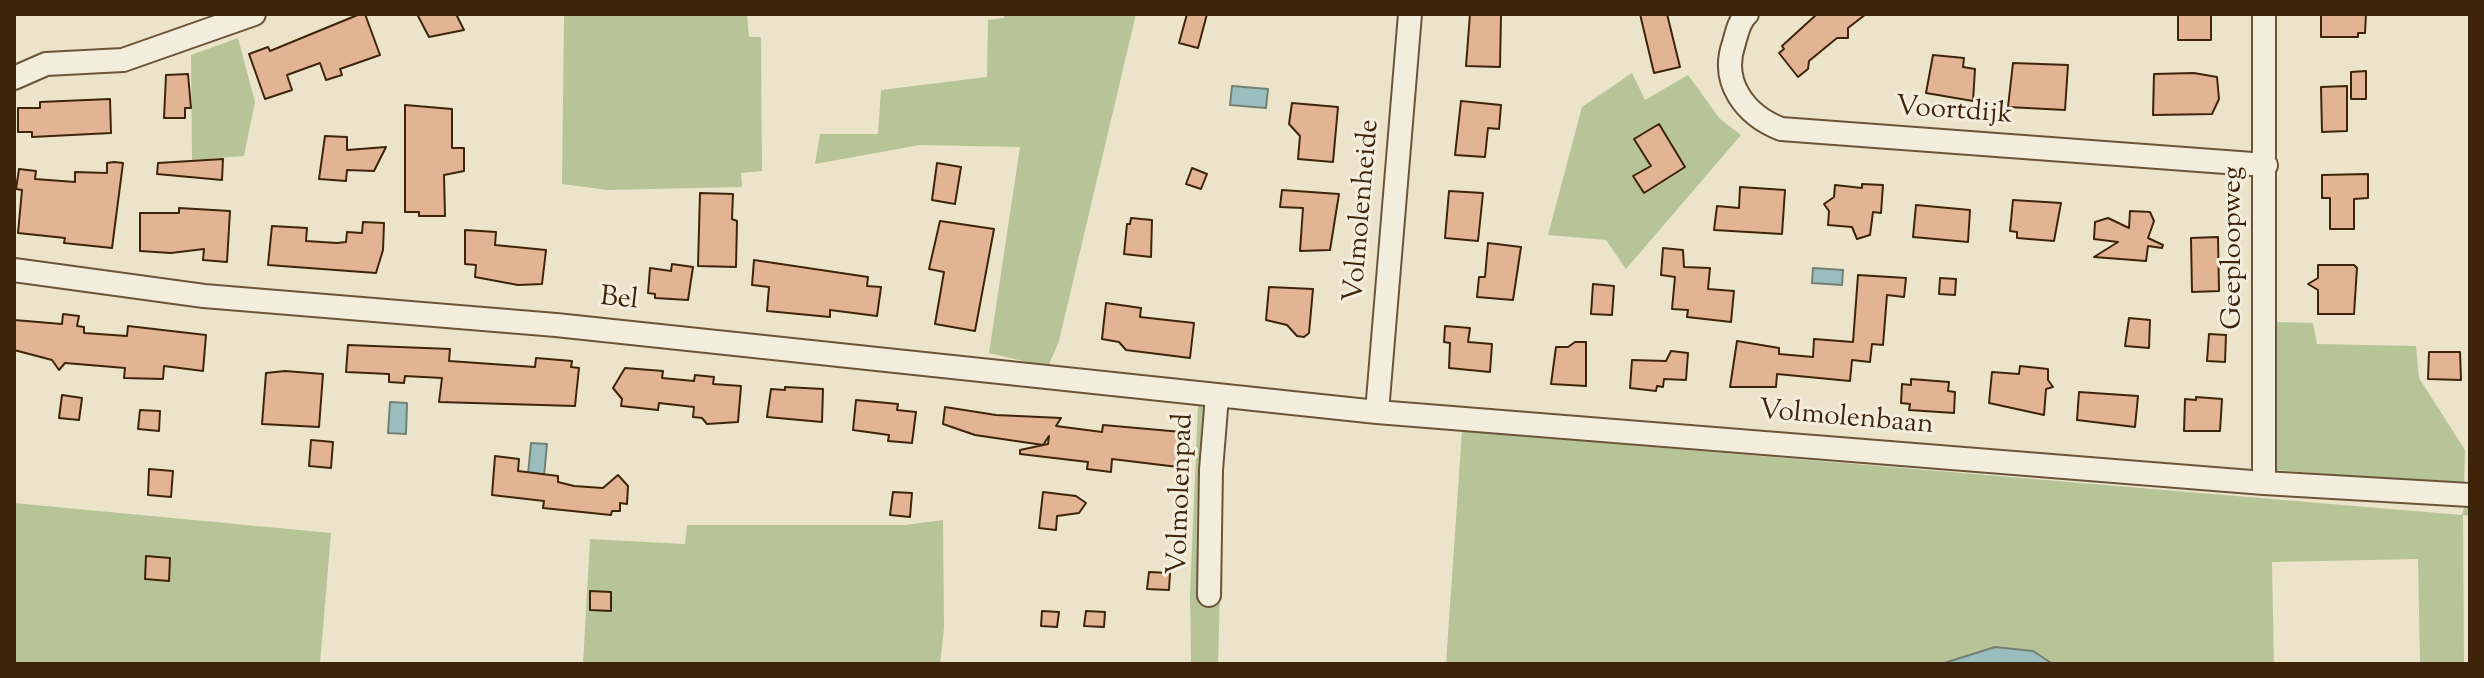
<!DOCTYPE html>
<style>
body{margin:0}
#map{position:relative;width:2484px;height:678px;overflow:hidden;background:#ece4ca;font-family:"Sorts Mill Goudy",serif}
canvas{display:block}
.frame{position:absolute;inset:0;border:16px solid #3e2509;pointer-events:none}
</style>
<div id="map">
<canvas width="2484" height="678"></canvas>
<div class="frame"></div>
</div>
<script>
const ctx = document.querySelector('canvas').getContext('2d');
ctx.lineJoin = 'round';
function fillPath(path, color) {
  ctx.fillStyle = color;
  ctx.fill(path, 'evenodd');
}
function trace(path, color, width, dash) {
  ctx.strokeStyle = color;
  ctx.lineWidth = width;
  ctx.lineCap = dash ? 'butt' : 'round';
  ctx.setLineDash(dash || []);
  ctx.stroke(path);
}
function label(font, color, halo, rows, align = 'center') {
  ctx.font = font + ' "Sorts Mill Goudy",serif';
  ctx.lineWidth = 6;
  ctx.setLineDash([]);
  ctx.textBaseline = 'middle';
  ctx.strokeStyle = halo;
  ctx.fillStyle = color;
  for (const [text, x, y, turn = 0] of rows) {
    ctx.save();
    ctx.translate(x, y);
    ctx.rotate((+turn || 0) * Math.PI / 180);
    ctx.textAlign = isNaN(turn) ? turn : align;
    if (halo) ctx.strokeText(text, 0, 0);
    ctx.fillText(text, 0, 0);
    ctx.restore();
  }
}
const green = new Path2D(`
 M587,14H747L749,37H761L762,171L741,173L742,187L608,190L562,184L564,16Z
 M1005,14H1136L1059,341L1048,367L989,353L1020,147L920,145L815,164L820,134H878L881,90L987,77L988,20L1004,18Z
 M238,38L255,102L244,156L192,160L191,55Z
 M1632,73L1645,100L1688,75L1720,119L1741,135L1626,269L1606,240L1548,235L1582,107Z
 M2276,322L2313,323L2317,344L2416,346L2419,378L2465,450L2464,485L2276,470Z
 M1198,406L1225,409L1218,664H1191L1190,594Z
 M1462,431L2462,515L2465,503H2470V516L2463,515L2464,664H2420L2418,559L2272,562L2274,664H1446Z
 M14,503L331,533L320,664H14Z
 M943,520L944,628L940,664H583L590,539L685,544L687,525H905Z`);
const water = new Path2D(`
 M1232,86L1268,89L1266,108L1230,105Z
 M1813,268L1843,270L1842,285L1812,283Z
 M390,402L407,403L406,434L388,433Z
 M531,443L547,444L544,476L528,474Z
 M1995,647L2033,651L2053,664H1941Z`);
const building = new Path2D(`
 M360,14H365L380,55L340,69L342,75L326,80L320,63L287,75L292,90L265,99L249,54L268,47L270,51Z
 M417,14H456L464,30L429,37Z
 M1187,14H1207L1198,48L1179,43Z
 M1470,14L1501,15L1500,67L1466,66Z
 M1640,14H1667L1680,67L1654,73Z
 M1817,14H1866L1848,28V38H1837L1809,61L1808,69L1798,77L1779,53L1784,49L1782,46Z
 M2178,14H2211V40H2178Z
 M2321,14H2366L2365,33H2358V37H2321Z
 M1933,55L1964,58L1963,67L1975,69L1973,101L1926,93Z
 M2013,63L2068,65L2065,110L2008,107Z
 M2366,71V99H2351V72Z
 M2194,73L2217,77L2219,99L2212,114L2153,115L2154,74Z
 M188,74L191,108H185V118H164L166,75Z
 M2347,86V131L2322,132L2321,87Z
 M110,99L111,133L32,137V132H18V108H40V102Z
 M1461,101L1501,105L1499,129L1488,128L1485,157L1455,155Z
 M1292,103L1338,107L1333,162L1298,159L1300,136L1289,124Z
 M405,105L452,109V148H464V171L444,175L445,216H419V212H405Z
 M1659,124L1685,167L1644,193L1633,176L1651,166L1634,139Z
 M325,136L347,137V150L386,147L374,171L347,170L346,181L319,179Z
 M223,159L222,180L157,174L158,163Z
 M114,162L123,163L112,248L64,243L65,238L18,233L22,190L16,189L19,169L36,171L35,179L75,182V172L107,173V163Z
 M937,163L961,167L955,204L932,200Z
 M1192,168L1207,174L1201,189L1186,184Z
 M2368,174V198L2354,199V229H2330V198H2322V175Z
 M1862,184L1883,185L1881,213L1873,212L1870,235L1857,239L1852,227L1828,225L1829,211L1824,204L1834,197L1835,185L1862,188Z
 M1740,187L1785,190L1782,234L1714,230L1717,206L1739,208Z
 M1282,190L1339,194L1330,250L1300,251L1303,208L1280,207Z
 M1449,191L1483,193L1478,241L1445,238Z
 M700,193L733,194L732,219L737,221L736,267L698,266Z
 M2013,200L2061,203L2054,241L2017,238V232L2010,231Z
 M1916,205L1970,210L1968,242L1913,237Z
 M179,208L230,211L227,262L203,260L204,249L171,253L140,251V213H179Z
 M2130,211L2150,212L2154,221L2148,238L2163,245L2162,248L2148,246L2146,261L2094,257L2118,242L2094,239L2095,222L2108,218L2129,228Z
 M1131,218L1152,220L1151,257L1124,254L1127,224H1130Z
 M940,221L994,229L975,331L935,324L944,272L929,269Z
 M363,222L384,223L383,250L376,273L268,265L272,226L307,228L306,241L337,243L346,242L347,232L362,233Z
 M465,230L496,232L495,245L546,250L542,284L518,285L475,277L476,265L465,264Z
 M2218,237L2219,291L2192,292L2191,238Z
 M1488,243L1521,247L1513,300L1477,297L1479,277H1485Z
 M1663,248L1683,250L1684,267L1710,268L1708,289L1734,291L1731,322L1687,317L1688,310L1672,309L1675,277L1661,275Z
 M754,260L868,277L867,286L881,287L877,316L830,310V317L767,311L769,287L752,285Z
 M672,264L693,267L688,300L655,298V294L648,293L650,268L671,271Z
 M2318,265H2354L2357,268L2354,314H2318V290L2308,284L2318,278Z
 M1858,275L1906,278L1904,297L1887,295L1883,345L1872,344L1870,362L1852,360L1850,381L1777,374L1776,387H1730L1737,341L1779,348V354L1813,357L1814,339L1853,342Z
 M1940,278L1956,279L1955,295L1939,294Z
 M1593,284L1614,286L1612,315L1591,314Z
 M1269,287L1313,289L1309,333L1304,337L1297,336L1287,325L1266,320Z
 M1106,303L1141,308L1140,317L1194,323L1190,358L1126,350L1119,342L1102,339Z
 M63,314L79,316L77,326L84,327V333L127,336L128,326L206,335L203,371L164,366L163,379L124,378L125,368L65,363L59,370L52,360L14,350V320L62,324Z
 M2129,318L2150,320L2149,348L2125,346Z
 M1445,326L1470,328L1468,342L1492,344L1490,372L1449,368L1450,343L1444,342Z
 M2209,334L2226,335L2225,362L2207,361Z
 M1575,342H1586V386L1551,384L1556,347H1568Z
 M348,345L450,349L449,361L535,367L536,358L572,361L571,367L579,368L575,406L439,402L442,378L405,376L404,383L389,382V374L346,372Z
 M1671,351L1688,353L1686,380L1664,379L1663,387L1657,386L1656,391L1630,388L1632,360L1666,361Z
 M2429,352H2460L2461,380L2428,379Z
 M2020,366L2048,369V380L2053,387L2046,389L2044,415L1989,403L1992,372L2019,374Z
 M625,368L663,371L662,378L694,381L695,375L714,377L713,384L741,386L738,422L707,424L702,418L693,417L694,407L659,403L658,410L621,406L622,399L613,388Z
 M285,371L323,374L319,427L262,424L266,373Z
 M1911,379L1949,382L1948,391L1955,392L1954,413L1909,410L1910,404L1901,403L1902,384L1911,385Z
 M785,387L823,389L822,422L767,417L771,389L785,390Z
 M2079,392L2138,396L2135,427L2077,420Z
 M62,395L82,398L79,420L59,418Z
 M2196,397L2222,399L2220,431H2184L2185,399L2196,400Z
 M856,400L898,404L897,410L916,412L912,443L888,441L889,435L853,430Z
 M945,407L996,415L1061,418L1056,426L1102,432L1103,425L1182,432L1178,467L1112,459L1111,472L1087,469L1088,462L1020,454V450L1048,444L1049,436L1043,445L975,435L943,424Z
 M140,410L160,411L159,431L138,429Z
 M311,440L333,442L331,468L309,466Z
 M495,456L519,459L518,471L558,476V482L574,486L603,488L618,475L628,486L627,504L620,503V511H612L611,515L543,508L544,501L492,495Z
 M149,469L173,471L171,497L148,495Z
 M893,492L912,493L910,517L890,515Z
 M1043,492L1076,496L1086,503L1079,513L1057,516L1056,530L1039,528Z
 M146,556L170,558L169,581L145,579Z
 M1149,572L1170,573L1169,590L1147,589Z
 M590,591L611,592V611L590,610Z
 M1042,611L1059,612L1057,627L1041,626Z
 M1086,611L1105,612L1104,627L1084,626Z`);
const minor = new Path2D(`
 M1747,14C1739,21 1737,32 1734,43C1720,82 1745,115 1781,129L2266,165
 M14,78L46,64L123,60L254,14
 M14,270L204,296L556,325L1377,412L2264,483L2470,495
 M1377,412L1410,14
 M2264,483V14
 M1209,595L1211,470L1217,396`);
const streetNames = [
 ["Voortdijk",1954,113,4],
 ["Volmolenheide",1364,211,-85],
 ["Geeploopweg",2235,248,-90],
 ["Bel",619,301,6],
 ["Volmolenbaan",1846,420,5],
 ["Volmolenpad",1183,494,-88]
];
fillPath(green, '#b6c498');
fillPath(water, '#9abdbd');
trace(water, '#758075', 2);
fillPath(building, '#e3b494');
trace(building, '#3e2509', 2);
trace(minor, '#6a5539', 26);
trace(minor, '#f3eddd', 22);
label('28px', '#3e2509', '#f3eddd', streetNames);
</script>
